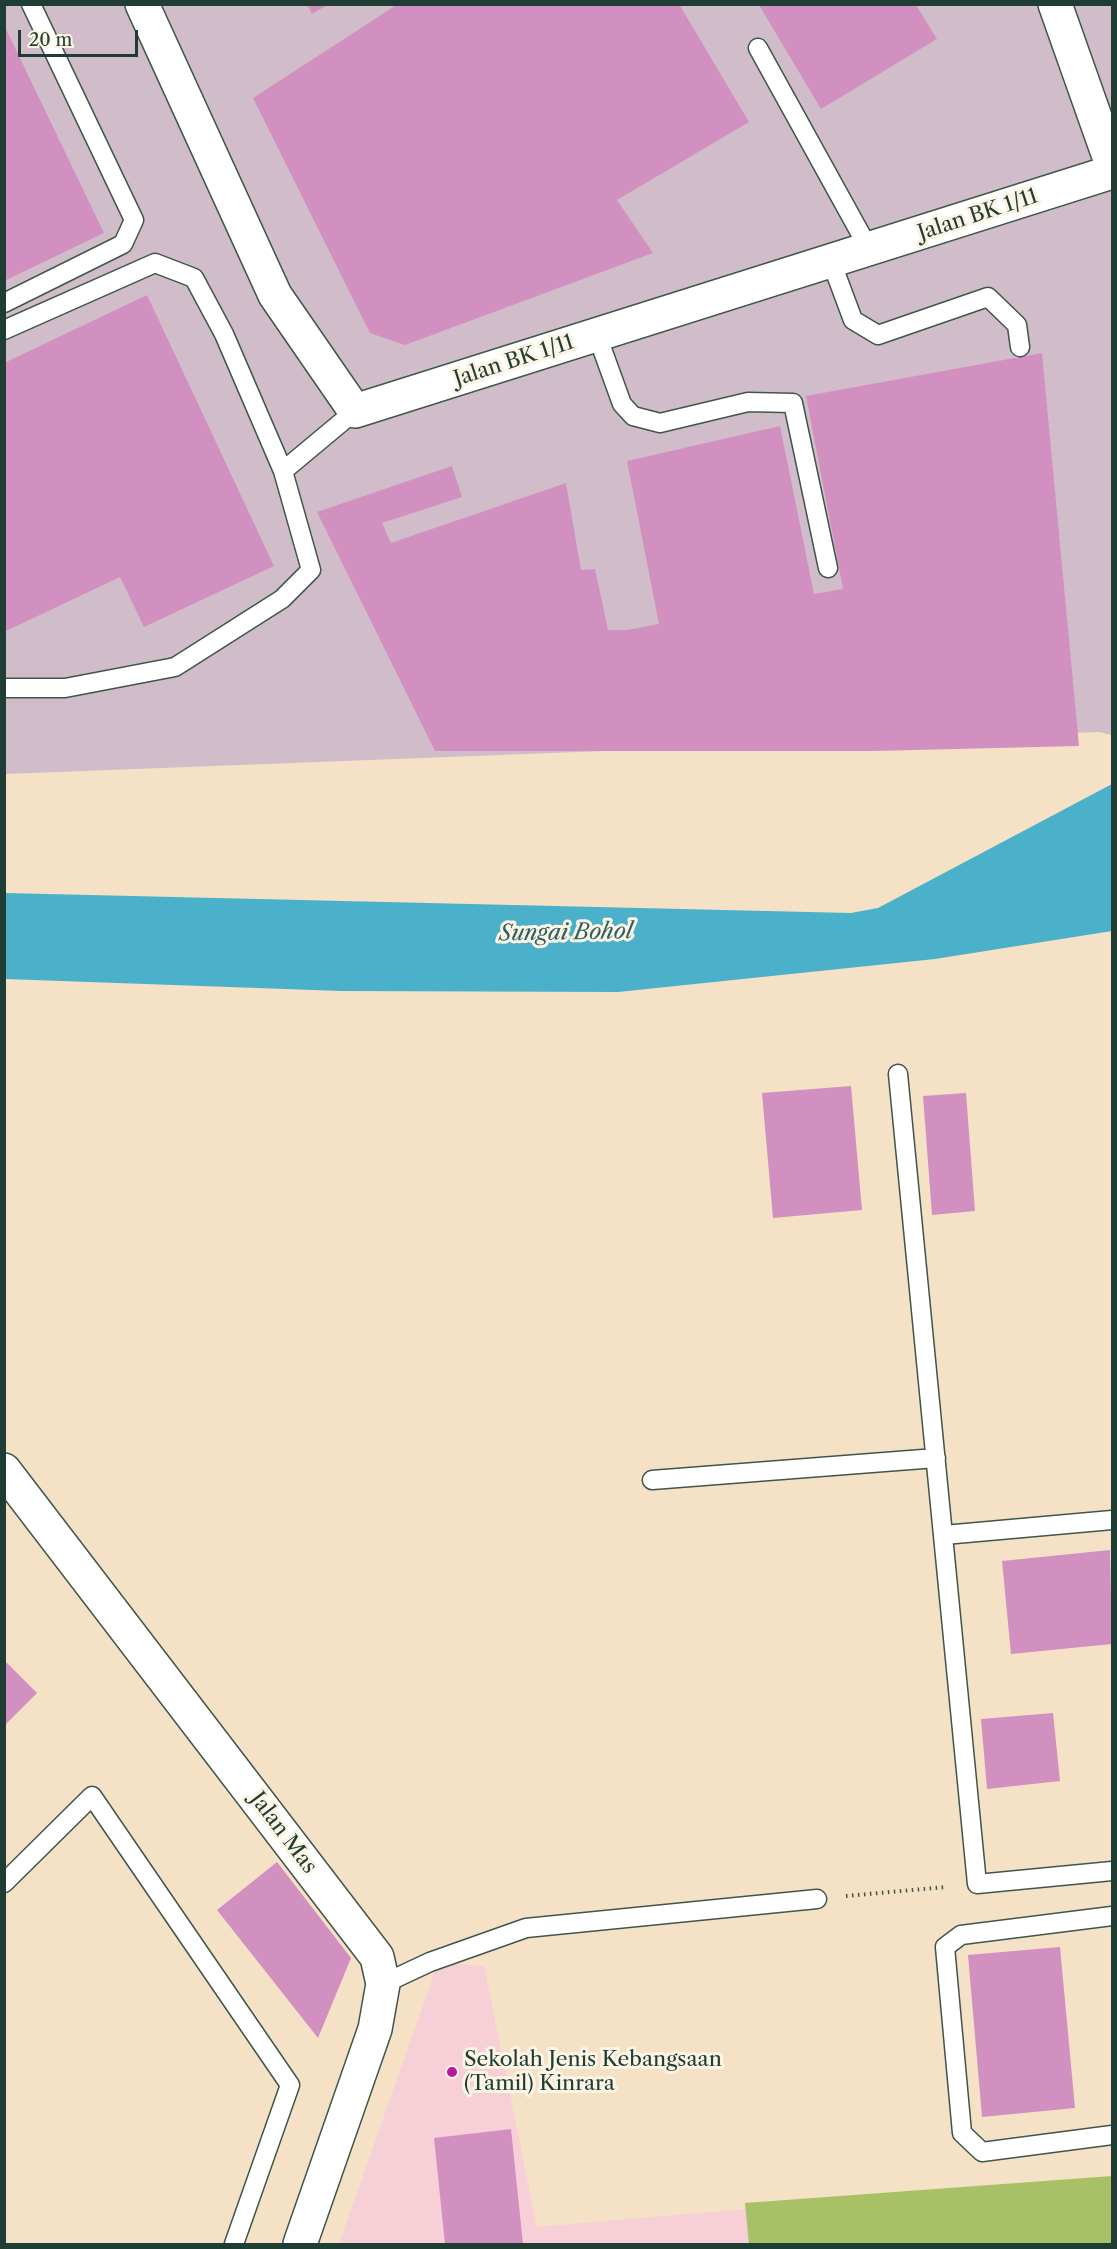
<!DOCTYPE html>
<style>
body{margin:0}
#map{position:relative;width:1117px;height:2249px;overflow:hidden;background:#f5e1c5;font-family:"Libre Caslon Text",serif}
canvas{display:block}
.frame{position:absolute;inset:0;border:6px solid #1f3d34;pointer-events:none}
.scale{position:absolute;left:18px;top:30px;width:120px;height:27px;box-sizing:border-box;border:3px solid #1f3d34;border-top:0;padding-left:8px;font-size:18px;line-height:21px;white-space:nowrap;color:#1f3d34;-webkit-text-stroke:4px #fcf5e5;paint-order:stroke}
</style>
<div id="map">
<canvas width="1117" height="2249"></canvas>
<div class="frame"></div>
<div class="scale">20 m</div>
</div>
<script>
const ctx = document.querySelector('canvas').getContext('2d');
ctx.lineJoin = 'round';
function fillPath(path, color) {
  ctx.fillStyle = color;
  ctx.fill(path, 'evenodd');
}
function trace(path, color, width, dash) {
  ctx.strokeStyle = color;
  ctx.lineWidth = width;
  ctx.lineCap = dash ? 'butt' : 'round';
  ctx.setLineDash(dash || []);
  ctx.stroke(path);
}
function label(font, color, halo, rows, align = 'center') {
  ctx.font = font + ' "Libre Caslon Text",serif';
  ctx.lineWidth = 6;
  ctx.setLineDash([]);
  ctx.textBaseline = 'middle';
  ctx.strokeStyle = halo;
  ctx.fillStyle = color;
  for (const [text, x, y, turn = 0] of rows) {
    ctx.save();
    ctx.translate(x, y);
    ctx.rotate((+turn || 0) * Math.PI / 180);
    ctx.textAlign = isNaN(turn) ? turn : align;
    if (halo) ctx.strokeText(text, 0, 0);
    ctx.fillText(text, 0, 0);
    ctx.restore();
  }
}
const built = new Path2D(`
 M438,1963L484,1966L537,2227L1112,2178V2244H339Z`);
const industrial = new Path2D(`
 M4,5H1112V735L1099,732L5,774Z`);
const green = new Path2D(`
 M1112,2176V2244H749L745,2203Z`);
const water = new Path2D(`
 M1112,784V931L935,959L618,992L341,991L5,979V893L851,913L878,908Z`);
const building = new Path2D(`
 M307,4H329L312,14Z
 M398,4H679L749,122L617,200L653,253L405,345L370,333L253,98Z
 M759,5H916L937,39L821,109Z
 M4,25L104,233L4,281Z
 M147,295L274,566L144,627L120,577L4,632V363Z
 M1042,353L1079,746L874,751H435L317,512L452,466L462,497L382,523L391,543L566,483L581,570L595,569L608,630H627L659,624L627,461L780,426L814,594L843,589L806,396Z
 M851,1086L862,1210L773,1218L762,1093Z
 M966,1093L975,1211L932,1215L923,1096Z
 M1110,1550L1112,1644L1011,1654L1002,1561Z
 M4,1660L37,1693L4,1726Z
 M1053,1713L1060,1781L987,1789L981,1719Z
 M277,1862L351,1958L318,2038L217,1910Z
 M1060,1947L1075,2108L982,2117L968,1955Z
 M511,2129L523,2244H445L434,2138Z`);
const path = new Path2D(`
 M846,1896L946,1887`);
const lane = new Path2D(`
 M758,48L869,249
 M831,261L853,320L878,335L988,297L1017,325L1020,347
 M4,303L123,244L134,220L31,4
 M4,330L155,263L194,278L224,334L283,471L311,570L282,599L175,667L65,688H4
 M597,335L622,404L633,416L660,423L748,402L793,403L828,568
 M283,471L355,411
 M898,1074L977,1884L1112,1871
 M652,1480L936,1458
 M944,1535L1112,1520
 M4,1883L92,1796L290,2085L234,2244
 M1112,1916L961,1935L945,1947L962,2133L982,2152L1112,2135
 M383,1984L430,1962L526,1928L817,1899`);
const street = new Path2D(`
 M142,4L275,295L355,411L1112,172
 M1055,4L1112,165
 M4,1470L377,1957L383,1984L375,2029L300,2244`);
const markers = [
 [452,2072,6,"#b5179e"]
];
const streetNames = [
 ["Jalan BK 1/11",978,215,-18],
 ["Jalan BK 1/11",514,361,-18],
 ["Jalan Mas",283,1833,53]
];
const poiNames = [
 ["Sekolah Jenis Kebangsaan",464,2060],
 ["(Tamil) Kinrara",464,2084]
];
const waterNames = [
 ["Sungai Bohol",566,933,-1]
];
fillPath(built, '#f6cfd7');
fillPath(industrial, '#d1bdc9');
fillPath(green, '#a9c166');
fillPath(water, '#4bb1ca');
fillPath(building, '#d290c1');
trace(lane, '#3f564a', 21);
trace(street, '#3f564a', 36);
trace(path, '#3f564a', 4, [1.5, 4.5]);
trace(lane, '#fff', 18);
trace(street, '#fff', 33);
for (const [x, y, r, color] of markers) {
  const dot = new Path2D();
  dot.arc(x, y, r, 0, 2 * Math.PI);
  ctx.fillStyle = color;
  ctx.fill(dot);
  trace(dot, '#fcf5e5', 2);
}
label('21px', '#1f3d34', '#fcf5e5', streetNames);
label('21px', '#1f3d34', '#fcf5e5', poiNames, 'left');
label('italic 22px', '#2c6061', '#fcf5e5', waterNames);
</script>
